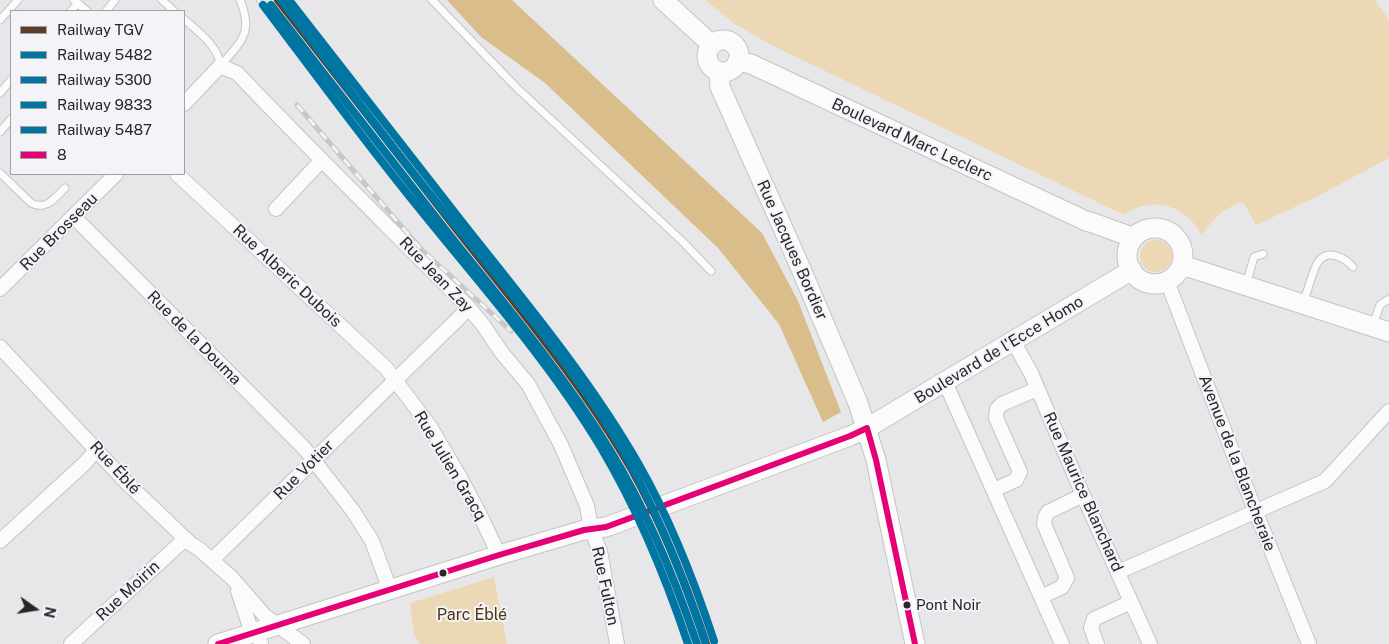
<!DOCTYPE html>
<meta charset="utf-8">
<style>
body{margin:0}
#map{position:relative;width:1389px;height:644px;overflow:hidden;background:#e7e7ea;font-family:"Public Sans",sans-serif}
canvas{display:block}
.legend{position:absolute;left:10px;top:10px;width:175px;height:165px;box-sizing:border-box;background:#f3f3f8;border:1px solid #a1a1a5;margin:0;padding:6px 9px;list-style:none;font-size:15px;color:#272729}
.legend li{display:flex;align-items:center;gap:10px;height:25px}
.legend b{width:25px;border:1px solid #a1a1a5}
.north{position:absolute;left:10px;top:584px;width:50px;height:50px;-webkit-text-stroke:4px #f3f3f8;paint-order:stroke;rotate:103deg;font-size:14px;font-weight:700;line-height:20px;text-align:center;color:#272729}
.north::after{content:'';display:block;margin:auto;width:18px;height:22px;background:#272729;clip-path:polygon(50% 0,100% 100%,50% 72%,0 100%)}
</style>
<div id="map">
<canvas width="1389" height="644"></canvas>
<ul class="legend">
<li><b style="height:6px;background:#5c3e26"></b>Railway TGV</li>
<li><b style="height:6px;background:#0075a1"></b>Railway 5482</li>
<li><b style="height:6px;background:#0075a1"></b>Railway 5300</li>
<li><b style="height:6px;background:#0075a1"></b>Railway 9833</li>
<li><b style="height:6px;background:#0075a1"></b>Railway 5487</li>
<li><b style="height:6px;background:#e50076"></b>8</li>
</ul>
<div class="north">N</div>
</div>
<script>
const ctx = document.querySelector('canvas').getContext('2d');
ctx.lineJoin = 'round';
function fillPath(path, color) {
  ctx.fillStyle = color;
  ctx.fill(path, 'evenodd');
}
function trace(path, color, width, dash) {
  ctx.strokeStyle = color;
  ctx.lineWidth = width;
  ctx.lineCap = dash ? 'butt' : 'round';
  ctx.setLineDash(dash || []);
  ctx.stroke(path);
}
function label(font, color, halo, rows, align = 'center') {
  ctx.font = font + ' "Public Sans",sans-serif';
  ctx.lineWidth = 4;
  ctx.setLineDash([]);
  ctx.textBaseline = 'middle';
  ctx.strokeStyle = halo;
  ctx.fillStyle = color;
  for (const [text, x, y, turn = 0] of rows) {
    ctx.save();
    ctx.translate(x, y);
    ctx.rotate((+turn || 0) * Math.PI / 180);
    ctx.textAlign = isNaN(turn) ? turn : align;
    if (halo) ctx.strokeText(text, 0, 0);
    ctx.fillText(text, 0, 0);
    ctx.restore();
  }
}
const green = new Path2D(`
 M705,0H1375L1389,20V158L1316,197L1256,225L1243,202C1221,209 1216,218 1201,235C1187,205 1151,195 1124,215L769,44L735,24Z
 M1140 256a16 16 0 1 1 32 0a16 16 0 1 1-32 0Z
 M494,577L507,644H420L414,635L410,603Z`);
const forest = new Path2D(`
 M447,0H512L762,233L798,301L841,412L823,422L779,324L718,248L545,83L481,37Z`);
const lane = new Path2D(`
 M74,0L87,11
 M162,0L174,11
 M432,0L517,88L681,240L711,271
 M71,11L78,3
 M106,11L115,0
 M184,19C197,31 220,47 220,66
 M0,20L18,0
 M220,66C241,42 254,33 240,0
 M0,93L11,80
 M0,132L11,119
 M0,173L31,203C46,211 55,198 65,188
 M1246,285L1254,257L1263,254
 M1303,303C1307,293 1313,270 1318,262C1328,248 1345,258 1353,267
 M1373,325L1380,305L1389,299`);
const street = new Path2D(`
 M184,104L220,66L237,73C313,153 392,230 469,308L483,325L502,353L528,384L561,445L587,506L591,529L600,551L617,644
 M177,174L386,368L431,428L461,479L481,517L499,555
 M276,209L321,161
 M74,217L304,448L353,511L372,541L390,590
 M1167,281L1251,500L1309,644
 M0,289L116,174
 M1013,341L1031,373L1083,495L1150,644
 M0,347L127,483L191,544L199,549L232,578L265,616L303,644
 M945,382L1062,644
 M994,490L1016,480L1020,472L996,418L997,409L1002,404L1037,389
 M0,541L84,464L97,449
 M212,560L469,308
 M1118,572L1325,481L1389,411
 M238,591L252,633
 M1041,597L1062,587L1067,578L1044,524L1045,517L1048,512L1083,495
 M257,632L261,644
 M71,644L185,539
 M1097,644L1091,628L1094,619L1131,602`);
const secondary = new Path2D(`
 M663,0L712,45
 M707 56a16 16 0 1 1 32 0a16 16 0 1 1-32 0Z
 M738,61L751,64L1086,221C1103,225 1118,234 1135,237
 M719,72L720,87L798,262L858,403L876,460L915,644
 M1127 256a28 28 0 1 1 56 0a28 28 0 1 1-56 0Z
 M1182,265L1389,332
 M218,644L499,555L584,530L606,527L850,436L867,428L1132,270`);
const rail = new Path2D(`
 M258,0C323,84 388,167 453,250C512,325 574,398 620,482C648,534 669,588 688,644
 M297,105L421,249L511,331`);
const bus1 = new Path2D(`
 M867,428L876,460L915,644
 M218,644L499,555L584,530L606,527L850,436L867,428`);
const rail1 = new Path2D(`
 M278,0C338,77 398,154 458,231C519,308 582,383 631,468C662,524 686,583 706,644`);
const rail2 = new Path2D(`
 M271,5C331,83 392,161 452,238C507,307 564,375 610,450C647,510 674,576 697,644`);
const rail3 = new Path2D(`
 M289,0C348,76 407,152 466,227C526,303 589,378 638,463C670,519 694,580 714,641`);
const rail4 = new Path2D(`
 M263,5C313,71 362,138 414,202C478,282 547,358 600,446C637,508 665,575 688,644`);
const rail5 = new Path2D(`
 M281,0C329,63 376,127 425,188C490,269 559,347 614,436C653,500 681,570 705,641`);
const markers = [
 [443,573,4.5,"#272729"],
 [907,605,4.5,"#272729"]
];
const busNames = [
 ["Pont Noir",916,605]
];
const streetNames = [
 ["Boulevard Marc Leclerc",912,140,25],
 ["Rue Brosseau",59,232,-45],
 ["Rue Jacques Bordier",792,250,66],
 ["Rue Jean Zay",436,275,46],
 ["Rue Alberic Dubois",287,276,43],
 ["Rue de la Douma",194,338,45],
 ["Boulevard de l'Ecce Homo",999,350,-31],
 ["Avenue de la Blancheraie",1237,463,69],
 ["Rue Julien Gracq",450,466,59],
 ["Rue Éblé",115,468,47],
 ["Rue Votier",304,470,-45],
 ["Rue Maurice Blanchard",1083,492,66],
 ["Rue Fulton",605,586,78],
 ["Rue Moirin",128,591,-43]
];
const parkNames = [
 ["Parc Éblé",472,615]
];
fillPath(green, '#edd8b6');
fillPath(forest, '#d9bd8a');
trace(lane, '#c4c4c6', 9);
trace(street, '#c4c4c6', 16);
trace(secondary, '#c4c4c6', 21);
trace(lane, '#fbfbfc', 7);
trace(street, '#fbfbfc', 14);
trace(secondary, '#fbfbfc', 19);
trace(rail, '#c8c8c9', 5);
trace(rail, '#f3f3f8', 3, [9]);
trace(bus1, '#e50076', 6);
trace(rail1, '#5c3e26', 8);
trace(rail2, '#0075a1', 8);
trace(rail3, '#0075a1', 8);
trace(rail4, '#0075a1', 8);
trace(rail5, '#0075a1', 8);
for (const [x, y, r, color] of markers) {
  const dot = new Path2D();
  dot.arc(x, y, r, 0, 2 * Math.PI);
  ctx.fillStyle = color;
  ctx.fill(dot);
  trace(dot, '#f3f3f8', 2);
}
label('15px', '#272729', '#f3f3f8', busNames, 'left');
label('16px', '#272729', '#f3f3f8', streetNames);
label('16px', '#4a350d', '#f3f3f8', parkNames);
</script>
